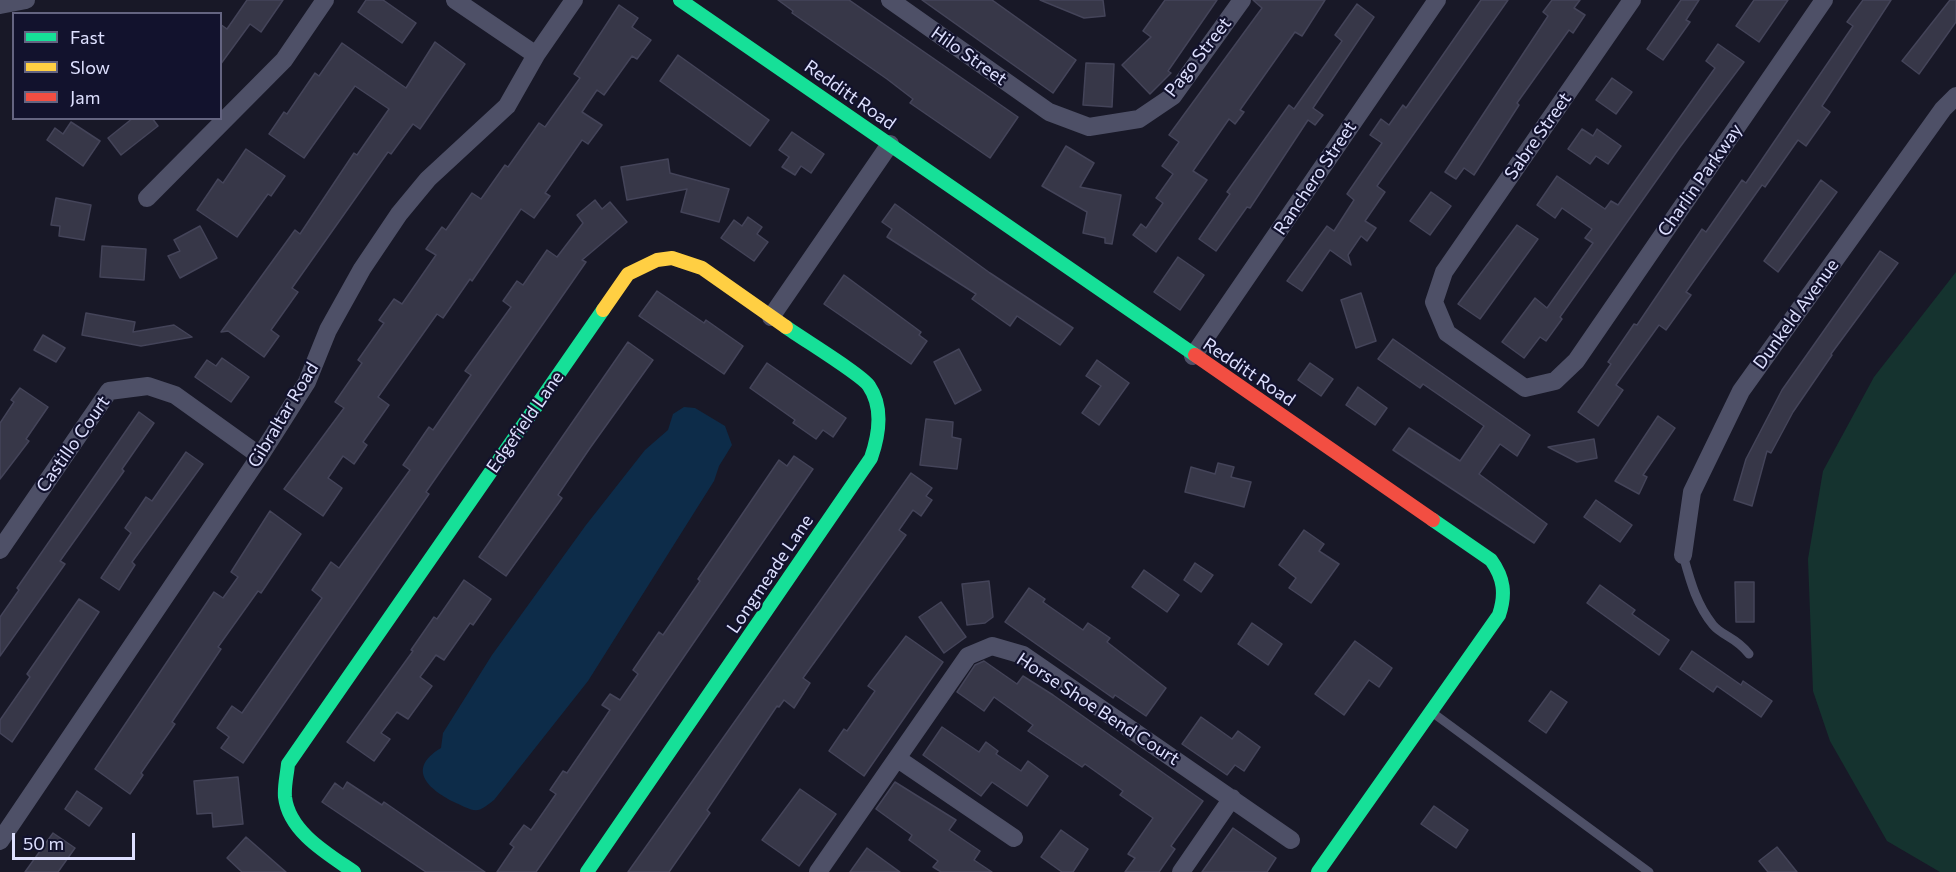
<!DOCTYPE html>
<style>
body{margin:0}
#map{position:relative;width:1956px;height:872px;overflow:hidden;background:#181827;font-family:Commissioner,sans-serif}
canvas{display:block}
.legend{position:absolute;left:12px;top:12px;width:210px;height:108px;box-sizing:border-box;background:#12122d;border:2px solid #646481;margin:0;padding:8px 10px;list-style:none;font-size:18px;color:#dee0ff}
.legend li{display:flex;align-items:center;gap:12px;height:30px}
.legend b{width:30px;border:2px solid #646481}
.scale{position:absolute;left:12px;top:833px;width:123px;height:27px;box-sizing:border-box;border:3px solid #dee0ff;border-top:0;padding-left:8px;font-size:18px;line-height:21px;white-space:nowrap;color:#dee0ff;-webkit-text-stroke:4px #12122d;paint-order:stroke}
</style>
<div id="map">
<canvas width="1956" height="872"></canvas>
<ul class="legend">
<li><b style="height:8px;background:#16e098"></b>Fast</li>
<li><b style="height:8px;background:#ffcf43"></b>Slow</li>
<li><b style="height:8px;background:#f24e42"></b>Jam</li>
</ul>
<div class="scale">50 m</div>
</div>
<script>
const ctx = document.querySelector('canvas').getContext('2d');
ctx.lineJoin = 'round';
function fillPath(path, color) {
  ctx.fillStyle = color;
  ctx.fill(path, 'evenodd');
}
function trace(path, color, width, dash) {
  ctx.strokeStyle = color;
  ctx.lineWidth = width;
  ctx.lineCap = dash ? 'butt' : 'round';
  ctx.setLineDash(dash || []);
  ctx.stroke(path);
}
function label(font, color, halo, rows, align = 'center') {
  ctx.font = font + ' Commissioner,sans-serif';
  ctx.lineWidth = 4.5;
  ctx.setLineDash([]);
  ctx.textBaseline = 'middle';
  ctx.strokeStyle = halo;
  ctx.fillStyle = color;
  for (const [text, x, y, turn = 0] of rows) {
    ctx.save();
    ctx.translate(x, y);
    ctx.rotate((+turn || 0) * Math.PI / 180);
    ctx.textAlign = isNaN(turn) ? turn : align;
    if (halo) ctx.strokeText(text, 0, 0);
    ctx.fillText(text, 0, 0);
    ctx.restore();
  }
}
const green = new Path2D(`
 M1956,272V872H1940L1887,841L1830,741L1813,691L1808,559L1823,471L1874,377Z`);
const water = new Path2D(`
 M684,407L695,408L725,426L732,445L719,466L714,481L588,681L494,800C490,803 483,809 478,810C471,811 463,806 456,803C431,791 404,770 441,748L443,733L492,655L586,525L645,450L668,430L673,414Z`);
const building = new Path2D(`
 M247,0H283L261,32L250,24L220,65V24L227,29Z
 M366,0H383L416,23L402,43L358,12Z
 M778,0H849L1018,117L990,158L910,103L913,99L887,79L792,13L793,11Z
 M922,0H992L1076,60L1053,93Z
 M1040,0H1103L1105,16L1084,18Z
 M1165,0H1217L1168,71L1171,73L1150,94L1122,65L1151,37L1143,31Z
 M1253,0H1325L1302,36L1295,32L1240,110L1244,112L1235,124L1229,119L1193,171L1207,180L1156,252L1133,235L1141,224L1146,228L1163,203L1156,198L1173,174L1162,166L1179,142L1169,135L1262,8Z
 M1481,0H1508L1377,186L1385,192L1365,221L1376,228L1367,241L1361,236L1348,255L1351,265L1330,250L1302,291L1287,281L1327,226L1334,231L1354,200L1347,194L1382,143L1370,135L1381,119L1389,125L1403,105L1406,108Z
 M1552,0H1580L1574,8L1585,15L1573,33L1569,30L1517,103L1519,105L1474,175L1464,168L1456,179L1445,172L1548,16L1543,12Z
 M1681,0H1699L1686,20L1690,22L1663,60L1647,49Z
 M1754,0H1788L1759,42L1736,26Z
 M1863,0H1891L1822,106L1830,112L1806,146L1798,140L1765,187L1762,185L1686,292L1691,295L1666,330L1659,325L1616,385L1623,390L1598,426L1578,412L1611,364L1608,362L1634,324L1637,325L1702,229L1706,232L1742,180L1746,183L1853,26L1847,22Z
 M1950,0H1956V22L1919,74L1902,61Z
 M1357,4L1374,17L1313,108L1323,115L1315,125L1308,120L1250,208L1247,207L1216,251L1199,239L1230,194L1227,192L1289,105L1294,109L1342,41L1335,35Z
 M619,5L638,18L632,27L651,40L637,59L632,56L604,95L597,90L582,112L602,125L588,144L582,140L545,193L550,196L534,218L521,209L472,281L470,279L443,318L437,314L415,345L378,397L389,405L363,442L367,445L354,464L343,456L328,478L342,488L323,516L284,489L344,408L335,402L362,363L358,360L384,323L379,320L394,299L402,304L436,255L426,249L442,227L446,230L472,193L481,199L505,165L508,167L539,123L545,127L580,78L574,74Z
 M435,42L465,64L420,129L413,124L391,154L388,152L292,288L298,292L271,330L279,336L264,357L228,331L221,332L295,230L300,234L354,153L357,155L389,109L355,86L304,158L269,134L284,112L287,114L315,73L319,76L342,43L406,88Z
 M1718,44L1744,62L1680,147L1560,317L1562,319L1546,341L1540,337L1524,358L1502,342L1535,298L1547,308L1593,243L1585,238L1592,229L1562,208L1555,218L1537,205L1557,176L1605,209L1611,201L1618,205L1715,68L1706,61Z
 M678,55L769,120L750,146L660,81Z
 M1086,63L1114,64L1112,107L1083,105Z
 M1612,78L1632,92L1616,114L1596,100Z
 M133,118H152L158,126L121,155L108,138Z
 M71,122L100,141L83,166L47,140L55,128L63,134Z
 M1582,129L1593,136L1597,129L1621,146L1608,164L1596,156L1590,164L1568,149Z
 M792,132L824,154L811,173L801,166L795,175L782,167L789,157L779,150Z
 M1066,146L1094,163L1080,187L1121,195L1112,244L1105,243V238L1083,233L1087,212L1042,186Z
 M246,149L285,176L271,196L268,194L237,237L197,210L218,179L223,183Z
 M668,159L670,173L729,189L719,222L681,212L687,189L627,200L621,167Z
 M1821,180L1837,192L1778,272L1764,261Z
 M1431,192L1451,206L1430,235L1410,221Z
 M56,198L91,205L84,240L59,236L60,226L51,225Z
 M595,200L602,209L610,202L627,222L582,260L586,262L426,492L429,494L243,763L221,748L229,737L217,728L232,706L242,713L322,598L312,590L331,562L339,568L410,470L403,465L429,427L433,430L471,375L465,371L511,307L503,301L517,281L523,285L547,250L557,257L583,223L577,215Z
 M895,204L990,273L1073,328L1060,345L1017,316L1010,326L972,299L976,294L887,237L892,229L882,222Z
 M748,217L762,227L757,234L768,242L754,261L721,238L734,220L742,226Z
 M1517,225L1538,239L1480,319L1458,304Z
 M200,226L217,258L180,278L168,256L180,251L174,240Z
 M102,246L146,249L144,280L100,277Z
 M1880,251L1898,263L1831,354L1832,355L1793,412L1771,453L1767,451L1752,506L1734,500L1746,459L1782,390Z
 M1178,257L1204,275L1180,310L1154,292Z
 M844,275L921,332L919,335L927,341L911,364L824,304Z
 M657,291L704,323L706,320L743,346L724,374L639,316Z
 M1361,293L1376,341L1356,348L1341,300Z
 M86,313L135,322L133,332L174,325L192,337L141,346L82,335Z
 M43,335L65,348L56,362L34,350Z
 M1393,339L1530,435L1517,456L1500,444L1479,474L1547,524L1534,543L1393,450L1409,428L1460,461L1484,426L1423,384L1420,388L1378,359Z
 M628,342L653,360L590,448L558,495L562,498L506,576L479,557Z
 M959,349L981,390L955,404L934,362Z
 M222,358L249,377L231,402L195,377L207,360L216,366Z
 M1097,360L1129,383L1099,425L1082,413L1101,386L1086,376Z
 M767,363L846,418L833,437L823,430L816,439L793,423L795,420L750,388Z
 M1310,363L1333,379L1321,396L1298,380Z
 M1358,387L1387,408L1375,425L1346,405Z
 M20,388L48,407L26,439L29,441L0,479V423L14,402L11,400Z
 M139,412L154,423L122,469L124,471L60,561L65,564L0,656V617L19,590L17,588Z
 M1658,416L1675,428L1643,475L1647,477L1639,494L1615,481Z
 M926,419L953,422L952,437L961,439L957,469L920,465Z
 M1594,439L1597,458L1577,462L1548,447Z
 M186,452L203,464L132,562L135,565L119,590L101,578L131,533L125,528L146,497L152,501Z
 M794,456L813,469L536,872H497L514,847L510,844L524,825L531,830L556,794L550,790L563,771L567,773L604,719L610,710L602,705L610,694L620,700L638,674L633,670L659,632L663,635L700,581L698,579L779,460L787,466Z
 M1218,463L1234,467L1231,477L1251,482L1244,507L1185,492L1191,467L1215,474Z
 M911,473L932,488L926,496L932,500L921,516L913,510L899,530L906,535L803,678L810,683L794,708L784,700L779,707L777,706L707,810L710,813L669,872H628Z
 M1596,500L1632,525L1620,542L1584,517Z
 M270,511L301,534L261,593L258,591L218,647L221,649L172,722L175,724L141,773L143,775L130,794L95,769L214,592L223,598L238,577L231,572Z
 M1304,530L1324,544L1319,551L1339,564L1311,603L1289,588L1296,578L1279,565Z
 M1195,563L1213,575L1201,592L1184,580Z
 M1144,570L1179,595L1167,612L1132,587Z
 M464,580L491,599L473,625L470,623L444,660L436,655L420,677L432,686L408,719L397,712L381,733L390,739L374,761L347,742L413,651L411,650L434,617L437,619Z
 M989,581L993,617L985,623L967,625L962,584Z
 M1735,582H1754V622H1736Z
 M1600,585L1635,610L1632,614L1669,640L1659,655L1587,603Z
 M1029,588L1045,599L1043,602L1083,630L1088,623L1110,638L1107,642L1166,688L1146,716L1115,695L1113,698L1005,622Z
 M79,599L99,612L12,742L0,733V720L30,677L27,674Z
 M941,602L966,637L944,653L919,617Z
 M1252,623L1282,644L1268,665L1238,644Z
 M906,636L943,662L864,776L829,751L844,729L847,731L875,691L868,686Z
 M1355,641L1392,668L1379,687L1369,680L1344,715L1315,694Z
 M1692,651L1741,685L1743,681L1772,701L1761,717L1717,686L1713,692L1680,669Z
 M984,661L1017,684L1023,676L1053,695L1203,801L1171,846L1175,849L1159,872H1125L1135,858L1128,854L1153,818L1120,795L1123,791L1085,764L1082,767L1028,731L1033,725L994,697L984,711L957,692L975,665Z
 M1551,691L1567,702L1546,733L1529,721Z
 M1201,717L1232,739L1238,731L1260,747L1244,771L1235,765L1227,775L1182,744Z
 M942,727L979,752L986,742L998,751L996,754L1021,771L1028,761L1048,776L1027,806L992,782L981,796L923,755Z
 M238,777L243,824L213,827L212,813L197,814L194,781Z
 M347,782L382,805L384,802L485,872H426L322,802L335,783L343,789Z
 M895,782L956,820L949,830L980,851L974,860L992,872H941L933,867L938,861L909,840L912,835L876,809Z
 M800,789L836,814L799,866L762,840Z
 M77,791L102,808L89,826L65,809Z
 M1434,806L1468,830L1456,848L1421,824Z
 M1233,828L1276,858L1267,872H1202Z
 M1061,830L1088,849L1073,872H1062L1041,857Z
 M53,833L75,848L58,872H25Z
 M246,837L286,872H242L227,858Z
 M1777,847L1797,872H1768L1759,861Z
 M867,848L900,872H850Z`);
const lane = new Path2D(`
 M1683,555C1690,580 1696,604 1713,625C1722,636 1736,637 1749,654
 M1433,713L1649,872`);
const street = new Path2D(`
 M455,0L536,55
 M890,0L1049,112L1089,127L1139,119L1173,96L1242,0
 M1632,0L1444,272L1434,302L1447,333L1525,388L1555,381L1576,361L1824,0
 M0,5L26,0
 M147,198L284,60L325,0
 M771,317L890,144
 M1193,356L1437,0
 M0,550L109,391L148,386L175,395L260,456
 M1683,555L1692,492L1741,391L1943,109L1956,96
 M898,759L1014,838
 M0,841L260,456L307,382L328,330L362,269L399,214L428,179L507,106L536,55L574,0
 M818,872L968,656L992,646L1023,655L1291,840
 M1181,872L1232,798`);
const fast = new Path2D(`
 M680,0L1195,355
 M354,872C328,854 289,832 285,797C284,786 287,775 288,764L603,310
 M587,872L871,458C879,435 884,408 869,386C862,375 801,338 786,327
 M1318,872L1499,615C1506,594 1504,578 1491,560L1433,520`);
const slow = new Path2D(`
 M603,310L628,274L657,260L672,258L702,268L786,327`);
const jam = new Path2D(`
 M1195,355L1433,520`);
const streetNames = [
 ["Hilo Street",969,56,35],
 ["Pago Street",1198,57,-52],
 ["Redditt Road",850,95,35],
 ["Sabre Street",1538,136,-55],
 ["Ranchero Street",1315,178,-56],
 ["Charlin Parkway",1700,180,-55],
 ["Dunkeld Avenue",1796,314,-54],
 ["Redditt Road",1249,372,34],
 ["Gibraltar Road",283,415,-59],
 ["Edgefield Lane",525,422,-55],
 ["Castillo Court",73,444,-55],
 ["Longmeade Lane",770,574,-56],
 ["Horse Shoe Bend Court",1098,709,33]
];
fillPath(green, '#15332f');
fillPath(water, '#0d2c49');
fillPath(building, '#373748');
trace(building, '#444459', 1.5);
trace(lane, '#4e5067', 9);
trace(street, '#4e5067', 18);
trace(fast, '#16e098', 14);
trace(slow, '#ffcf43', 14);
trace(jam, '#f24e42', 14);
label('18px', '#dee0ff', '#12122d', streetNames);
</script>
